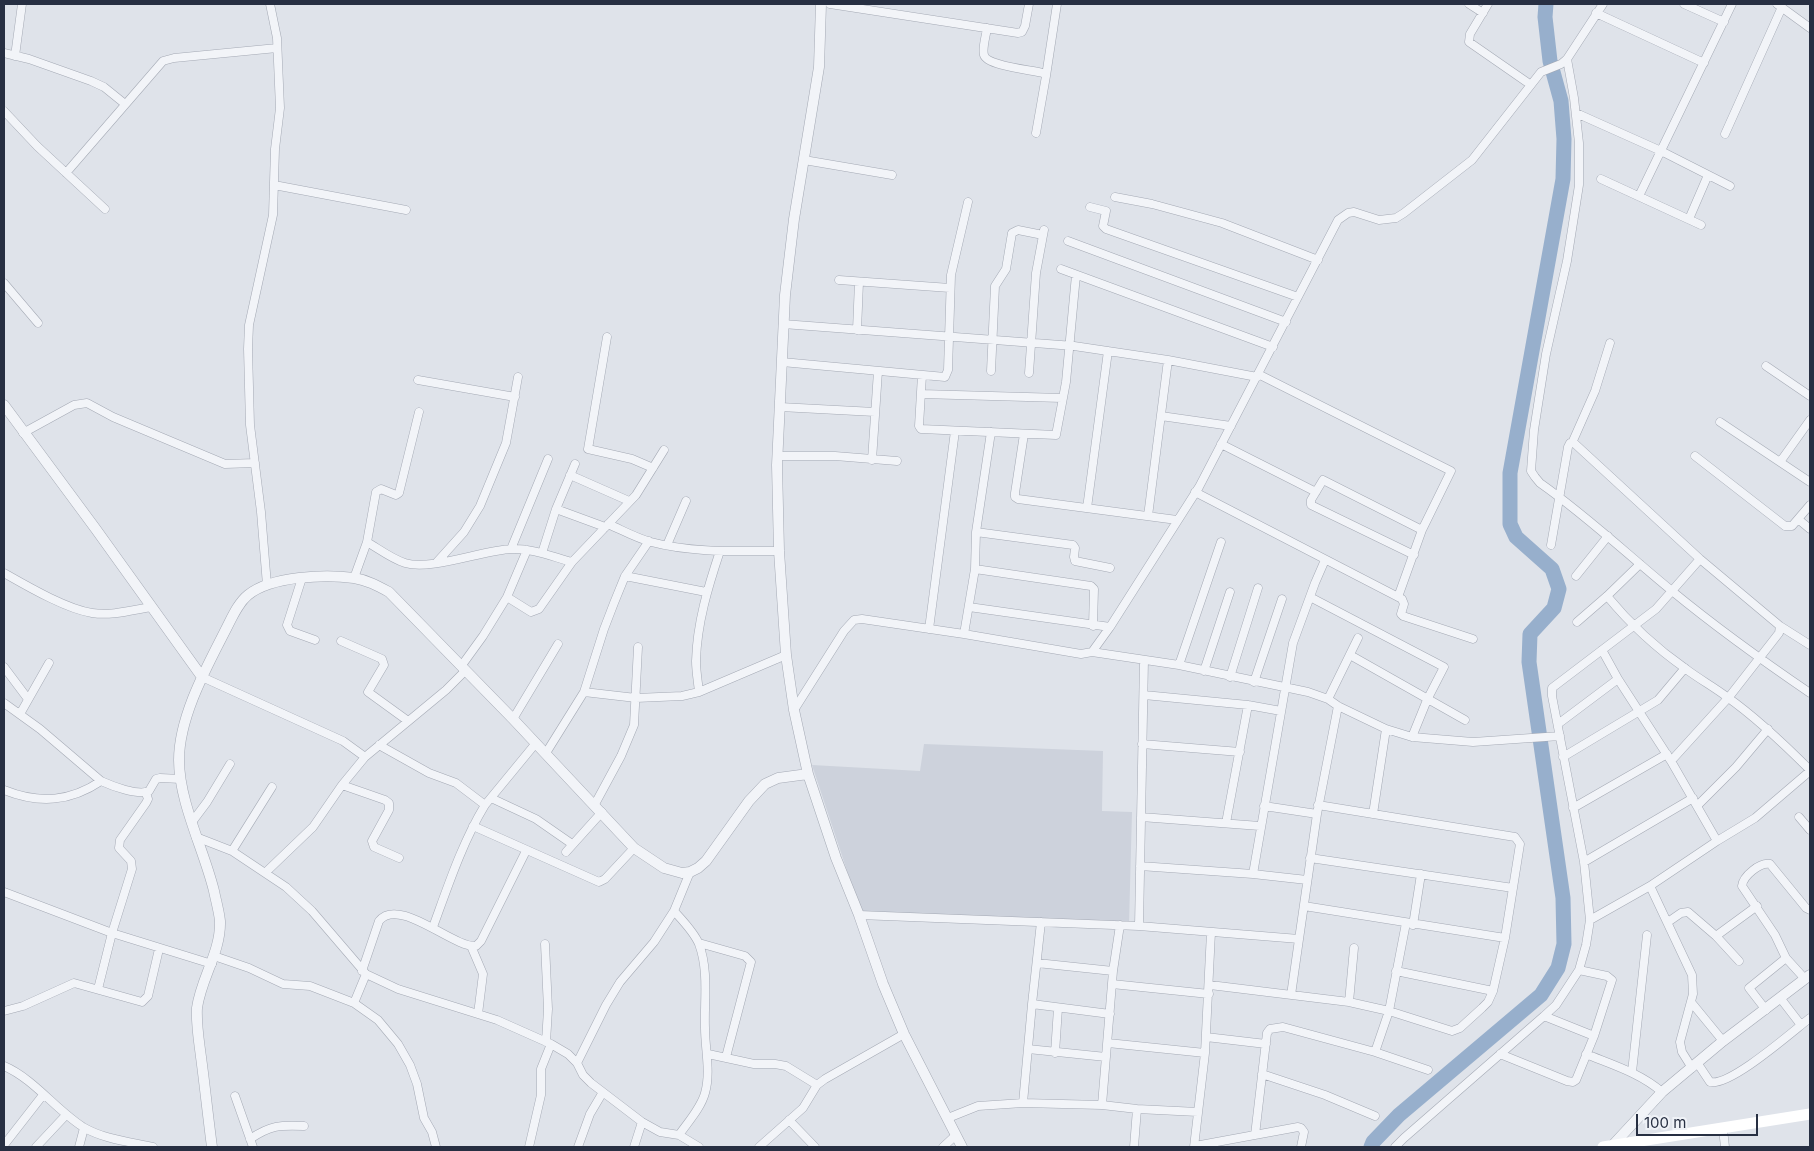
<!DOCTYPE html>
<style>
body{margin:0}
#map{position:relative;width:1814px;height:1151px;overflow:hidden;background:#dfe3ea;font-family:Inter,sans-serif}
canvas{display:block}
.frame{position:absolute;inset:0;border:5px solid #272f42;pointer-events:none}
.scale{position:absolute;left:1636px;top:1114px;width:122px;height:22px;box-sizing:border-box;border:2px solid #272f42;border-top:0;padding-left:6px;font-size:15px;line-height:18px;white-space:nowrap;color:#272f42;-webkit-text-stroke:4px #eff2f7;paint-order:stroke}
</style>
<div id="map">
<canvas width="1814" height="1151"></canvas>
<div class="frame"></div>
<div class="scale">100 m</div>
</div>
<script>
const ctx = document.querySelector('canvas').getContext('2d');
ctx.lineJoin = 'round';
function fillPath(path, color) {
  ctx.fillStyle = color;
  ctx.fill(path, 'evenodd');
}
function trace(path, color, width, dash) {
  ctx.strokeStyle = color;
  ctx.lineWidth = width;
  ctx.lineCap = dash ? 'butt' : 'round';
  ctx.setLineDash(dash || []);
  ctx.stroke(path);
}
const built = new Path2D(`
 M924,744L1103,751L1102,811L1132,812L1129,924L861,913L812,765L920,771Z`);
const river = new Path2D(`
 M1371,1147L1373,1142L1399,1115L1541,995L1558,968L1564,944L1563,898L1529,662L1530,634L1554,608L1559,589L1552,569L1516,537L1510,524V473L1563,179L1564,139L1561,101L1550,61L1545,17L1546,4`);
const minor = new Path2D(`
 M830,4L1018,33L1022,32L1025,26L1029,4
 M1469,4L1483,13
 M1488,4L1470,34L1469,42L1531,85
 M1684,4L1724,22
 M1777,4L1810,28
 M1596,13L1704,63
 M987,28C986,36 982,48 984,55C987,66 1032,70 1043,73L1046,76L1036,133
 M4,53L29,59L91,81L104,87L125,104
 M15,56L22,4
 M1567,59L1574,98L1579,143V185L1567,261L1546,354L1534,430L1531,471L1535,477L1540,483C1587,516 1628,555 1672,591C1717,628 1763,661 1810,693
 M1046,76L1057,4
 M4,111L37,146L105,209
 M1576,113L1661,151L1730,186
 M1725,134L1782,7
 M804,160L892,175
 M66,173L163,61L174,58L277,48
 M1601,179L1701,225
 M274,185L406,210
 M1639,196L1732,4
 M1115,197L1152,204L1222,223L1318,260
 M1090,207L1106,211L1103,226L1106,229L1298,297
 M1689,219L1708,175
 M1068,241L1286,322
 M1061,269L1273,347
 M839,280L950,288
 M4,283L38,323
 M783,324L1074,346L1168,360L1257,377
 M857,330L859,282
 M607,337L588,449L632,459L653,468
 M782,362L945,377L948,370L951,275L968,202
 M1766,366L1810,396
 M991,371L995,286L1006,269L1012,233L1018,230L1043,235
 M1029,373L1036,273L1044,230
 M1258,374L1451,471L1422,530L1398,597
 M922,375L919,426L921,429L1056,435L1066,382L1076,275
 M418,380L515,397
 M921,394L1062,398
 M780,407L875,412
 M1161,416L1231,426
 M1720,422L1810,482
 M23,433L74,405L87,403L113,417L225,464L255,463
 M1024,434L1015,493V497L1018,499L1177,520
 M1572,443L1595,391L1610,343
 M1221,444L1316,492
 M777,456H835L897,461
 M1695,456L1785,526H1792L1810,505
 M872,460L878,371
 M1780,462L1810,420
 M570,475L629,501
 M1195,492L1402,599L1404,604L1401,614L1403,616L1473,639
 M1087,508L1108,351
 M556,509L605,527
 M1148,516L1168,360
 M1798,519L1810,529
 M608,524C622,530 636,538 651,542C692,553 737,551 779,551
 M976,532L1073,545L1075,548L1074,557L1075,561L1110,568
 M367,542C379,549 392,559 405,563C431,571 483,550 512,549C532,548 553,557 572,562
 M667,545L686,501
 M1551,545L1568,447L1570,443H1574L1700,559L1780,626L1779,633L1729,697L1671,761
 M511,549L548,459
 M542,553L556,509L575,464
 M1414,555L1311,505V500L1323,480L1422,530
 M437,562L464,532L480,506L506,443L518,377
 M975,569L1091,586L1094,589L1093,626
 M4,573C27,586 66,609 92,613C112,616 132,610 151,607
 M625,576L706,592
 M1576,576L1608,536
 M302,578L287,625L290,631L315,640
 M354,578L367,542L376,492L381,489L396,495L399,493L419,412
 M267,585L261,512L250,425L248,349L249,325L273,215L275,149L280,108L277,38L270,4
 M1607,596C1630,624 1656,648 1686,669C1699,679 1714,687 1727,697C1757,718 1784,744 1810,770
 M507,597L531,612L539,609L572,562L636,495L664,450
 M1310,597L1444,667L1427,700L1412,737
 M969,607L1110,627
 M1577,622L1607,596L1640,564
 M1780,626L1810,645
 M929,629L955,431
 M964,634L975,569L976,532L991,432
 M341,641L382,659L384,665L368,692L408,721
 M1602,650L1618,679L1671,761L1717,841
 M1092,652L1179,665L1308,692L1328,699L1338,706L1386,729L1412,737L1473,742L1560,736
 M1350,655L1465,720
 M462,665L483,636L507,597L527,550
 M1179,665L1221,542
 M4,667L28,699
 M1204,671L1230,592
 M202,677L343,741L365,757
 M1230,677L1258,588
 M1254,682L1282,599
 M584,692L636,698L682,696L699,692L786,655
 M699,692C698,682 696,671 696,661C697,623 708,587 720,551
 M1144,695L1248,705L1281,711
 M1328,699L1358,638
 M4,703L40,729L101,781C112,786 138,796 149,791L156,779L160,778L181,779
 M794,710L844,631L854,620L862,619L964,634L1081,654L1092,652L1110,627L1199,487L1338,220L1348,213L1354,212L1379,220L1396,218L1404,213L1472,160L1541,72L1561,64L1567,59L1603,4
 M20,714L49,663
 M513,719L558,644
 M1558,724L1618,679
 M1142,744L1240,752
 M379,745L429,773L456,783L485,805
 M546,753L584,692L604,629L614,603L625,576L649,541
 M1563,757L1658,700L1685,668
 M342,785L385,800L389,803V810L372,841L374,847L399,858
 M4,790C39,804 70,802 101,781
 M491,798L536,819L572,844
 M595,804L621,756L634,725L638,647
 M1264,806L1317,814
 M1697,806L1736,767L1768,729
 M1573,808L1667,754
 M1373,814L1386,729
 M1141,817L1260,826
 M1799,817L1810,830
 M192,822L207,802L230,764
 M1226,823L1248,705
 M473,826L599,882L605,879L634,848
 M196,837L232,851L286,887L312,911L366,974L398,989L497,1020L551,1044L568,1054L577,1063L583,1075L591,1083L642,1122L660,1132L679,1135L699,1147
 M232,851L272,787
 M566,852L602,812
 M1310,858L1513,888
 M1584,862L1693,798
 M1140,866L1253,874L1307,880
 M265,873L313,827L342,785L365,757L446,690L466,670
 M1253,874L1293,643L1315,583L1325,560
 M1650,886L1692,975L1693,994L1680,1042L1682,1052L1692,1068
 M4,892L112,933L212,964
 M1304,906L1505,938
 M674,911C683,921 694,932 699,944C709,971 704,1001 705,1028C705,1049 711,1072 705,1093C701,1108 688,1122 679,1135
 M859,915L1139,926L1299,939
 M1590,920L1650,886L1717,841L1755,818L1810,771
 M1668,922L1681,913L1688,912L1716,936L1739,961
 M1413,925L1421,874
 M1139,926L1144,660
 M433,927C448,886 462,843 485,805L536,743
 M1716,936L1757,906
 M699,943L745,956L751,962L726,1057
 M545,944L548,1009L546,1042
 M471,946L483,974L478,1014
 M214,956L249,968L283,984L310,986L354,1003L378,1020L398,1044L410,1065L417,1084L424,1118L432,1132L436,1147
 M1037,963L1113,971
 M362,971L379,921C399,896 453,948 476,946L481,941L526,851
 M1396,971L1493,991
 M1805,979L1786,958L1775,935L1742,886C1743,876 1760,862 1770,864L1806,908L1810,910
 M1112,984L1209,994
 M1210,985L1349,1002L1389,1011L1452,1031L1460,1028L1482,1008L1488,1002L1493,991L1505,938L1520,844L1515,837L1318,805
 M98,989L112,933L132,869L131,861L119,848L120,840L146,803L148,799L146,793
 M1291,995L1317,814L1338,706
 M1781,999L1801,1025
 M1349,1002L1354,948
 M1691,1002L1723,1041
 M354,1003L366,974
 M1032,1004L1110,1014
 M1766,1010L1749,988L1786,958
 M4,1011L23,1006L74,983L142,1002L148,996L159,949
 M1544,1016L1594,1036
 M1206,1037L1266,1044
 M1108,1043L1205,1053
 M1028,1049L1106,1057
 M1375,1052L1389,1011L1406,923
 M1055,1053L1058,1008
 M708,1054L754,1064H775L786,1066L817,1085
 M1500,1054L1567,1081L1573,1082L1576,1080L1594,1036L1612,980L1607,976L1579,970
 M1586,1054C1613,1065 1640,1073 1662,1092
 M577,1063L606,1005L620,982L654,942L674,911L690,872
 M1698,1064L1710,1082C1730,1087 1793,1031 1810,1018
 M4,1066C34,1079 55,1109 83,1127C103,1139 130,1142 153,1147
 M1632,1072L1647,935
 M1262,1074L1325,1095L1375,1116
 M235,1096L253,1147
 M1023,1103L1032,1004L1041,922
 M1102,1105L1113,971L1120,925
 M948,1118L978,1106L1023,1103L1102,1105L1137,1109L1198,1112
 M789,1120L815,1147
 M1723,1129L1725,1147
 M1255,1135L1267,1033L1270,1029L1283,1027L1375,1052L1428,1070
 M250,1139C271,1125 280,1125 304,1126
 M4,1145L43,1095
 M1195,1146L1298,1127L1301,1128L1304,1132L1301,1147
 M36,1147L66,1115
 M79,1147L84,1128
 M529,1147L541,1095V1069L551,1044
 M578,1147L590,1114L603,1092
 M634,1147L642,1122
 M759,1147L803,1108L817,1085L825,1079L904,1034
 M943,1147L956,1135
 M1134,1147L1137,1109
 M1194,1147L1205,1053L1211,932
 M1395,1147L1404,1138L1544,1016L1556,1005L1579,970L1586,945L1590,920L1584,862L1552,696V688L1656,609L1700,559`);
const tertiary = new Path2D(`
 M821,4L819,67L794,219L785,295L777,465L779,551L786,655L794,710L808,774L836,858L859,915L883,984L904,1034L962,1147
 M4,405L95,528L202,677
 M1612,1146L1662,1092L1723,1041L1810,975
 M212,1147C208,1117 205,1087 201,1057C199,1041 196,1024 197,1008C201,978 221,952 220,921C219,911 216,901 214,891C204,850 179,802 179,760C179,718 205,670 224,633C231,620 237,604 248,595C271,576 326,574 354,578C367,580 378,586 389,592L513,719L634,848L664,868L682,873L690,872L698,868L706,861L749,801L765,784L778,778L808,774`);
const secondary = new Path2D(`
 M1603,1147L1810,1114`);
fillPath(built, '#cdd2dc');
trace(river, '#97afcc', 15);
trace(minor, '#a4a9b4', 9);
trace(tertiary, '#a4a9b4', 11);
trace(minor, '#f2f4f8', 8);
trace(tertiary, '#f2f4f8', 10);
trace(secondary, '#fff', 11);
</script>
